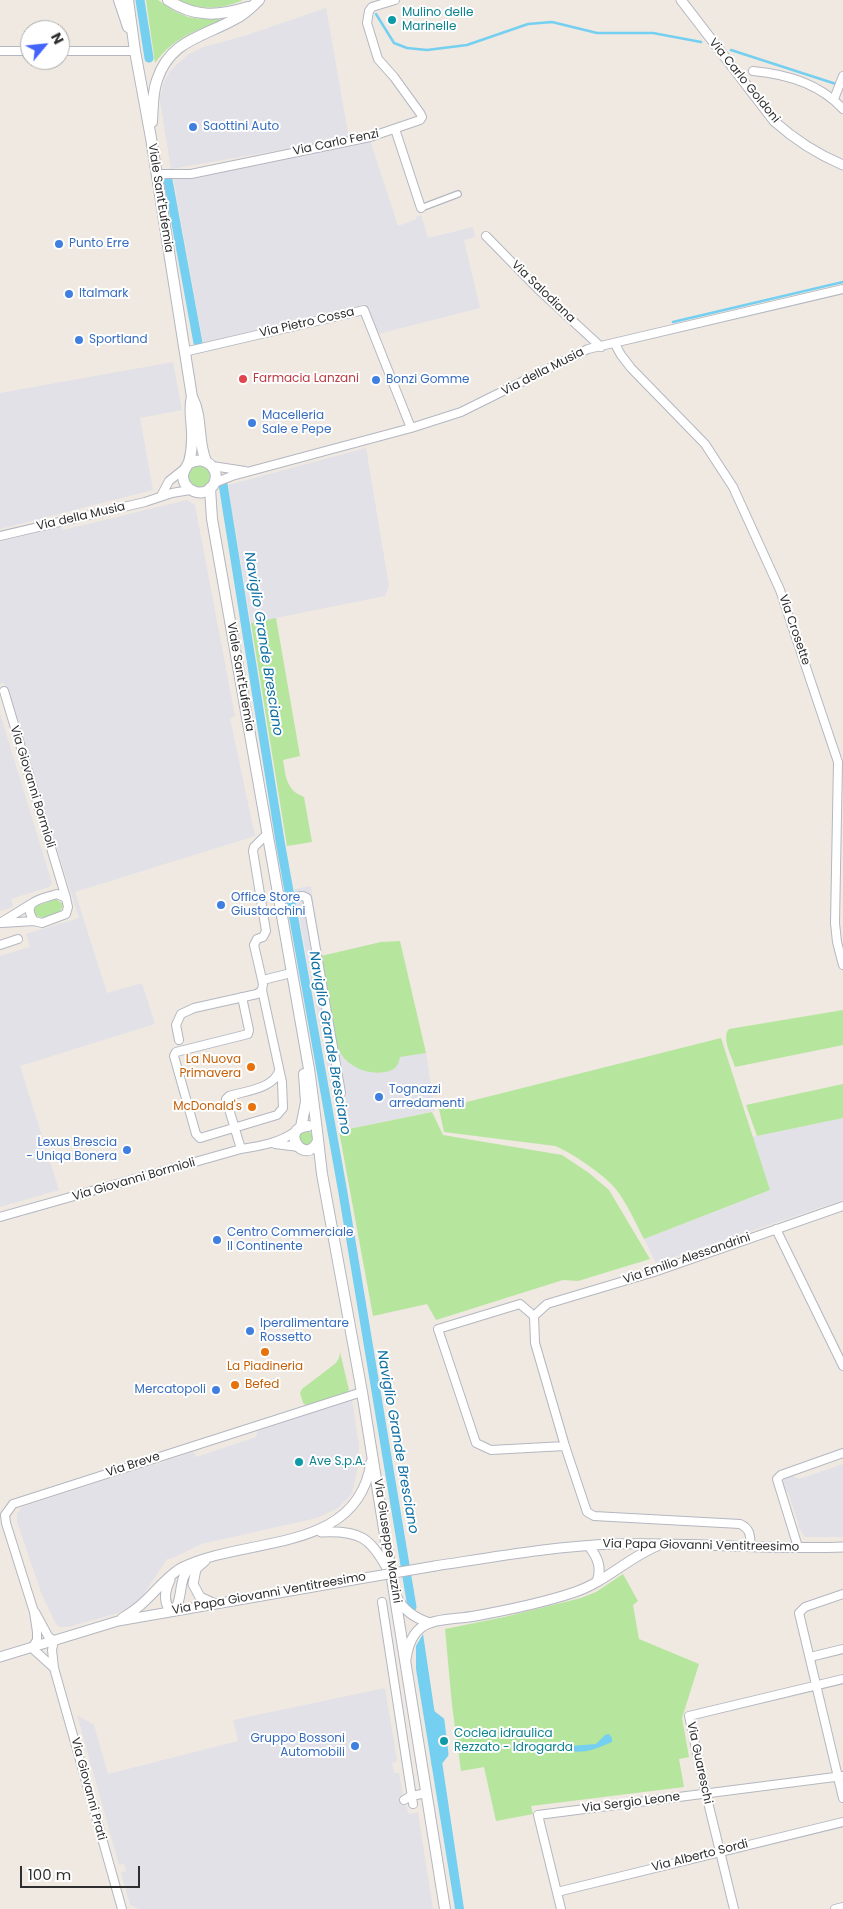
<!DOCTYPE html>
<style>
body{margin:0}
#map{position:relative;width:843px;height:1909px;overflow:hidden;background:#efe9e1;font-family:Poppins,sans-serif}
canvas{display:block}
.north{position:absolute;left:20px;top:20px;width:50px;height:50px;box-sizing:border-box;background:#fff;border:1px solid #ababab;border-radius:50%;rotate:62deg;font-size:14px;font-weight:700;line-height:20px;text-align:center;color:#2e2e2e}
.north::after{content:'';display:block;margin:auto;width:18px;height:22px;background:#4264fb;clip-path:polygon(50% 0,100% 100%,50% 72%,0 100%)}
.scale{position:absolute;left:20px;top:1866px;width:120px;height:22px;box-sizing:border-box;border:2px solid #2e2e2e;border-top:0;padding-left:6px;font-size:15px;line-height:18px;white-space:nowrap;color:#2e2e2e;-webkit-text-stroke:4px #fff;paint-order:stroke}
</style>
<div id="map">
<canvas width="843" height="1909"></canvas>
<div class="north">N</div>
<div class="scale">100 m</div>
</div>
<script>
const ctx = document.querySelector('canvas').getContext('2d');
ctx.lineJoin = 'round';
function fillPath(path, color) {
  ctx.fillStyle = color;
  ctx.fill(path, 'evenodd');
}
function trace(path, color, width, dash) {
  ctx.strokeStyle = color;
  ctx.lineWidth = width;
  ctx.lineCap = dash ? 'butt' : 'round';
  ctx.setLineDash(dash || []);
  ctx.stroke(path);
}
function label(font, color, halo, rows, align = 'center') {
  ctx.font = font + ' Poppins,sans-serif';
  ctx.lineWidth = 4;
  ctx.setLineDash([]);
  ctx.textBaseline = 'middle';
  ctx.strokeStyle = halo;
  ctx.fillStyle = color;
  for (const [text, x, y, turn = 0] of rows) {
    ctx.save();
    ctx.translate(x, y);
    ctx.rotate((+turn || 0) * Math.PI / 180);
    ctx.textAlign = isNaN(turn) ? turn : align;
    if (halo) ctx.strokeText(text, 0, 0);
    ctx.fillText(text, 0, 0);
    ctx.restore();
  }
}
const industrial = new Path2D(`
 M326,8L349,138L171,169L159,95L161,94L163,84L170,71L186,56L203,47L244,36Z
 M369,137L398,226L417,219L416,217L421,215L428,238L473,227L475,237L464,240L480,308L378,334L366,304L203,343L173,177Z
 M173,362L182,410L140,418L153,490L0,529V393Z
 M366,448L389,586L385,596L251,623L228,485Z
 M187,500L195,505L235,716L230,718L255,836L75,892L107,993L142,983L155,1024L20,1066L59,1190L0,1207V956L30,947L26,934L79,918L4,683L0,684V541L61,525L63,530Z
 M0,713L52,883L49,887L11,899L13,907L0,911Z
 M311,886L336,1040L400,1057L426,1053L435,1111L339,1131L294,889Z
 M843,1118V1200L656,1263L644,1239L770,1190L752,1137Z
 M352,1399L359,1445L358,1466L352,1494L338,1508L317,1518L201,1544L171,1559H167L141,1598L131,1606L115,1614L68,1627H59L56,1624L42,1595L17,1522V1514L22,1507L193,1452L196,1457L256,1437L258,1431Z
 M843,1464V1537H805L798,1527L799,1525L788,1492L784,1491L782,1485L784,1479L791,1475L799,1479Z
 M385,1688L397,1760L396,1762L392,1763L394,1773H399L403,1796L409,1814L418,1812L433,1909H139L130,1905L121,1873L126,1871L124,1864L119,1865L77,1715L94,1725L108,1774L238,1741L233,1720Z`);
const green = new Path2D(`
 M146,0H158L174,11L188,17L200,19L219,18L220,21C194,31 172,39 155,63Z
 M179,0H243C223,9 199,11 179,0Z
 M188 476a11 11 0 1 1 22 0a11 11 0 1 1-22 0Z
 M276,618L300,756L283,760C286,777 286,790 304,797L312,842L287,846L251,623Z
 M56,899L63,904C63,915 43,921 35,915L34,909L36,906Z
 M400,941L426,1053L400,1057C398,1067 395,1070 385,1072C369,1075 350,1068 341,1054C330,1034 325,980 321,956L381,942Z
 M843,1010V1045L735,1067C732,1057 721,1038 729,1029Z
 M721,1038L770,1190L644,1239C635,1222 627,1203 615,1188C604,1175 571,1152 555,1146L444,1132L439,1109Z
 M843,1084V1118L757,1136L746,1105Z
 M432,1112L443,1135L562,1155L589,1173L609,1190L650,1259L578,1281L563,1280L436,1320L427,1304L373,1316L339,1131Z
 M299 1138a7 7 0 1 1 14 0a7 7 0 1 1-14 0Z
 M340,1352L349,1390L347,1393L306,1405L303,1403L300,1393L302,1389L336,1363L339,1358Z
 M623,1574L638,1601L633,1605L639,1639L699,1664L682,1718L689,1757L679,1759L684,1787L531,1806L533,1814L496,1821L484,1767L461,1771L452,1705L445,1629L504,1617L581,1598L596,1592Z`);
const water = new Path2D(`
 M423,1634L464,1909H455L416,1669V1646Z
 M609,1734L612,1738V1742C598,1748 585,1754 570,1751L571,1746L596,1744L605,1735Z`);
const stream = new Path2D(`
 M376,14L394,43L407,48L427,50L467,45L528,24L552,22L597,33H653L701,42
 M731,50L836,84L843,88
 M673,322L843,282`);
const canal = new Path2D(`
 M140,0L149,58
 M168,180L198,343
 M223,484L280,841L343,1193L412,1607
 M428,1712L440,1721L444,1754L436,1764`);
const pedestrian = new Path2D(`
 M421,208L458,194`);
const minor = new Path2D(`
 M0,51H30
 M60,51H135
 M753,71C786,74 820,84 843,109
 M834,99L843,76
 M395,129L421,208
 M156,174H191L370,137L420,120L422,117L420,113L394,77L378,59L367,23L369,11L372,7L395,0
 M486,236L538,289L601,347
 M615,344L621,355L631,368L705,444L733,487L780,590L838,762L835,923L837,942L843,965
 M184,352L364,310L411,428
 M212,466L245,471
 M214,483L232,476L411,428L461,412L588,349L843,289
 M161,496L169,481L184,469
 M0,536L145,502L172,493L190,490
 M4,691L66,898
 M57,894L66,898L68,907L66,914L42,923L34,921C20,900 43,899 57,894Z
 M278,899L303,896L307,898L341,1093
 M0,923L31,904
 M2,923L34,921
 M0,945L18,939
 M263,980L291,973
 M242,997L249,1030L248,1034L176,1052L174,1056L196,1134L200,1138L277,1115L283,1108L282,1082L262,990
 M179,1040L176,1025L181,1014L194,1008L257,994L262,990L263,984L254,945L257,939L263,937L266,931L253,851L254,847L267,834
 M275,1144L299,1147
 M241,1149L226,1099L229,1096C245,1091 273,1089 279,1071
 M0,1217L241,1149C260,1146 280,1143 296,1131
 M776,1229L843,1366
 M534,1316L520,1304L438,1329L476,1443L491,1450L565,1446
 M751,1547C750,1536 751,1529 740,1524L594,1516L587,1512L565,1446L535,1343L534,1316L547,1304L654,1272L843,1206
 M798,1547L777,1479L781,1475L843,1453
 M843,1594L805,1607L799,1613L843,1798
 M382,1602L413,1804
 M35,1612L48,1636L54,1641L52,1650L54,1668L122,1909
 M810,1657L843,1649
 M54,1668L32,1648L37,1640V1632L34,1612L6,1523L5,1515L13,1504L362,1392
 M404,1800L411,1796L427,1793
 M557,1892L843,1822
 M561,1909L538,1815L843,1776
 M734,1909L706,1794L689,1716L843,1679
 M835,1909L843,1907`);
const tertiary = new Path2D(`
 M681,0L774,121C795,140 817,154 843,165
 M321,1532C359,1530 371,1537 389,1572
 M589,1546C598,1558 602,1568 597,1582
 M205,1561L196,1569L193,1584L200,1597L215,1604
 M435,1566C494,1557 555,1546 615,1544C691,1542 767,1550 843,1547
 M396,1596C403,1610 414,1618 430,1623
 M175,1610C184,1595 177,1578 192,1565
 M170,1611C163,1600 165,1591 170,1580
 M122,1618C131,1613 139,1607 146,1600C158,1589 169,1574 183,1567C247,1536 358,1554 371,1462
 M0,1657L118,1621L353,1580
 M406,1659C408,1645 414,1628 430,1623C443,1618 460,1619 475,1616C508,1610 543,1603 575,1592C605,1582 628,1558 657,1546`);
const secondary = new Path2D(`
 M119,0L128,27
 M128,0L135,51L151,138L192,397C203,417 197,441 206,461
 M168,0C195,18 219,16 248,7
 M152,122C153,108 152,94 157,80C170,40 203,37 235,19C244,15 252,7 259,0
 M188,464C206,452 225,473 211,488C201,498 183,490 183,476C183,470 187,467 189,462C191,455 192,446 192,439C193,425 188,411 192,397
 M210,488L212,519L309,1069C314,1104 318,1139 322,1174L362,1392L445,1909
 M308,1126C278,1128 305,1168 318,1141
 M301,1127L306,1102L304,1074`);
const tertiaryBridge = new Path2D(`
 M353,1580L435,1566`);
const markers = [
 [392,20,5,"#0f9aa8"],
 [193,127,5,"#3f7fe0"],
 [59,244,5,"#3f7fe0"],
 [69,294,5,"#3f7fe0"],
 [79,340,5,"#3f7fe0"],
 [243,379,5,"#e0444e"],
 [376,380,5,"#3f7fe0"],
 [252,423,5,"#3f7fe0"],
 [221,905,5,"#3f7fe0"],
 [251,1067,5,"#e8710a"],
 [379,1097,5,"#3f7fe0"],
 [252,1107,5,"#e8710a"],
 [127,1150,5,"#3f7fe0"],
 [217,1240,5,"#3f7fe0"],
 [250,1331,5,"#3f7fe0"],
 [265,1352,5,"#e8710a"],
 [235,1385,5,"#e8710a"],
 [216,1390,5,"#3f7fe0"],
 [299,1462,5,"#0f9aa8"],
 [444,1741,5,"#0f9aa8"],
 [355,1746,5,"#3f7fe0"]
];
const cultureNames = [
 ["Mulino delle",402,13],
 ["Marinelle",402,27],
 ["Ave S.p.A.",309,1462],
 ["Coclea idraulica",454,1734],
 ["Rezzato - Idrogarda",454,1748]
];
const streetNames = [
 ["Via Carlo Goldoni",744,81,51],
 ["Via Carlo Fenzi",336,143,-12],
 ["Viale Sant'Eufemia",160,198,81],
 ["Via Salodiana",543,292,44],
 ["Via Pietro Cossa",307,323,-13],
 ["Via della Musia",543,372,-27],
 ["Via della Musia",81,517,-13],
 ["Via Crosette",794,630,71],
 ["Viale Sant'Eufemia",240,677,80],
 ["Via Giovanni Bormioli",32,787,73],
 ["Via Giovanni Bormioli",134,1180,-16],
 ["Via Emilio Alessandrini",687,1259,-19],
 ["Via Breve",133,1465,-18],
 ["Via Giuseppe Mazzini",387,1541,81],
 ["Via Papa Giovanni Ventitreesimo",701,1546,1],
 ["Via Papa Giovanni Ventitreesimo",269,1594,-10],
 ["Via Guareschi",699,1763,78],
 ["Via Giovanni Prati",88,1789,75],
 ["Via Sergio Leone",631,1803,-7],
 ["Via Alberto Sordi",700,1856,-14]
];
const shopNames = [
 ["Saottini Auto",203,127],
 ["Punto Erre",69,244],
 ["Italmark",79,294],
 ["Sportland",89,340],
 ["Bonzi Gomme",386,380],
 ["Macelleria",262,416],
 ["Sale e Pepe",262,430],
 ["Office Store",231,898],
 ["Giustacchini",231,912],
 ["Tognazzi",389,1090],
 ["arredamenti",389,1104],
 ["Lexus Brescia",117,1143,"right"],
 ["- Uniqa Bonera",117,1157,"right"],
 ["Centro Commerciale",227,1233],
 ["Il Continente",227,1247],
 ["Iperalimentare",260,1324],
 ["Rossetto",260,1338],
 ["Mercatopoli",206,1390,"right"],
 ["Gruppo Bossoni",345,1739,"right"],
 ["Automobili",345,1753,"right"]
];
const healthNames = [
 ["Farmacia Lanzani",253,379]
];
const foodNames = [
 ["La Nuova",241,1060],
 ["Primavera",241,1074],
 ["McDonald's",242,1107],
 ["La Piadineria",265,1367,"center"],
 ["Befed",245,1385,"left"]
];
const waterNames = [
 ["Naviglio Grande Bresciano",263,644,81],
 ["Naviglio Grande Bresciano",329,1043,80],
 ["Naviglio Grande Bresciano",397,1442,80]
];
fillPath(industrial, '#e3e1e8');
fillPath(green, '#b6e59e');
fillPath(water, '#75cff0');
trace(stream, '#75cff0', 2.5);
trace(canal, '#75cff0', 9);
trace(pedestrian, '#b4b7c1', 8);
trace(minor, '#b4b7c1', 10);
trace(tertiary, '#b4b7c1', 11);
trace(secondary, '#b4b7c1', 12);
trace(pedestrian, '#fff', 5.5);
trace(minor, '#fff', 8);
trace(tertiary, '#fff', 9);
trace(secondary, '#fff', 10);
trace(tertiaryBridge, '#b4b7c1', 11, []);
trace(tertiaryBridge, '#fff', 9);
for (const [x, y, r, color] of markers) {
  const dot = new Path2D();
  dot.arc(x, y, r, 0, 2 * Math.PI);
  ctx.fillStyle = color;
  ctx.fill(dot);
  trace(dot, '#fff', 2);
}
label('12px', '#0d838f', '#fff', cultureNames, 'left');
label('12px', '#2e2e2e', '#fff', streetNames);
label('12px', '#366cbe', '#fff', shopNames, 'left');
label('12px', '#be3a42', '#fff', healthNames, 'left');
label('12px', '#c56008', '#fff', foodNames, 'right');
label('italic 14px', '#0d6fa3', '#fff', waterNames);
</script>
